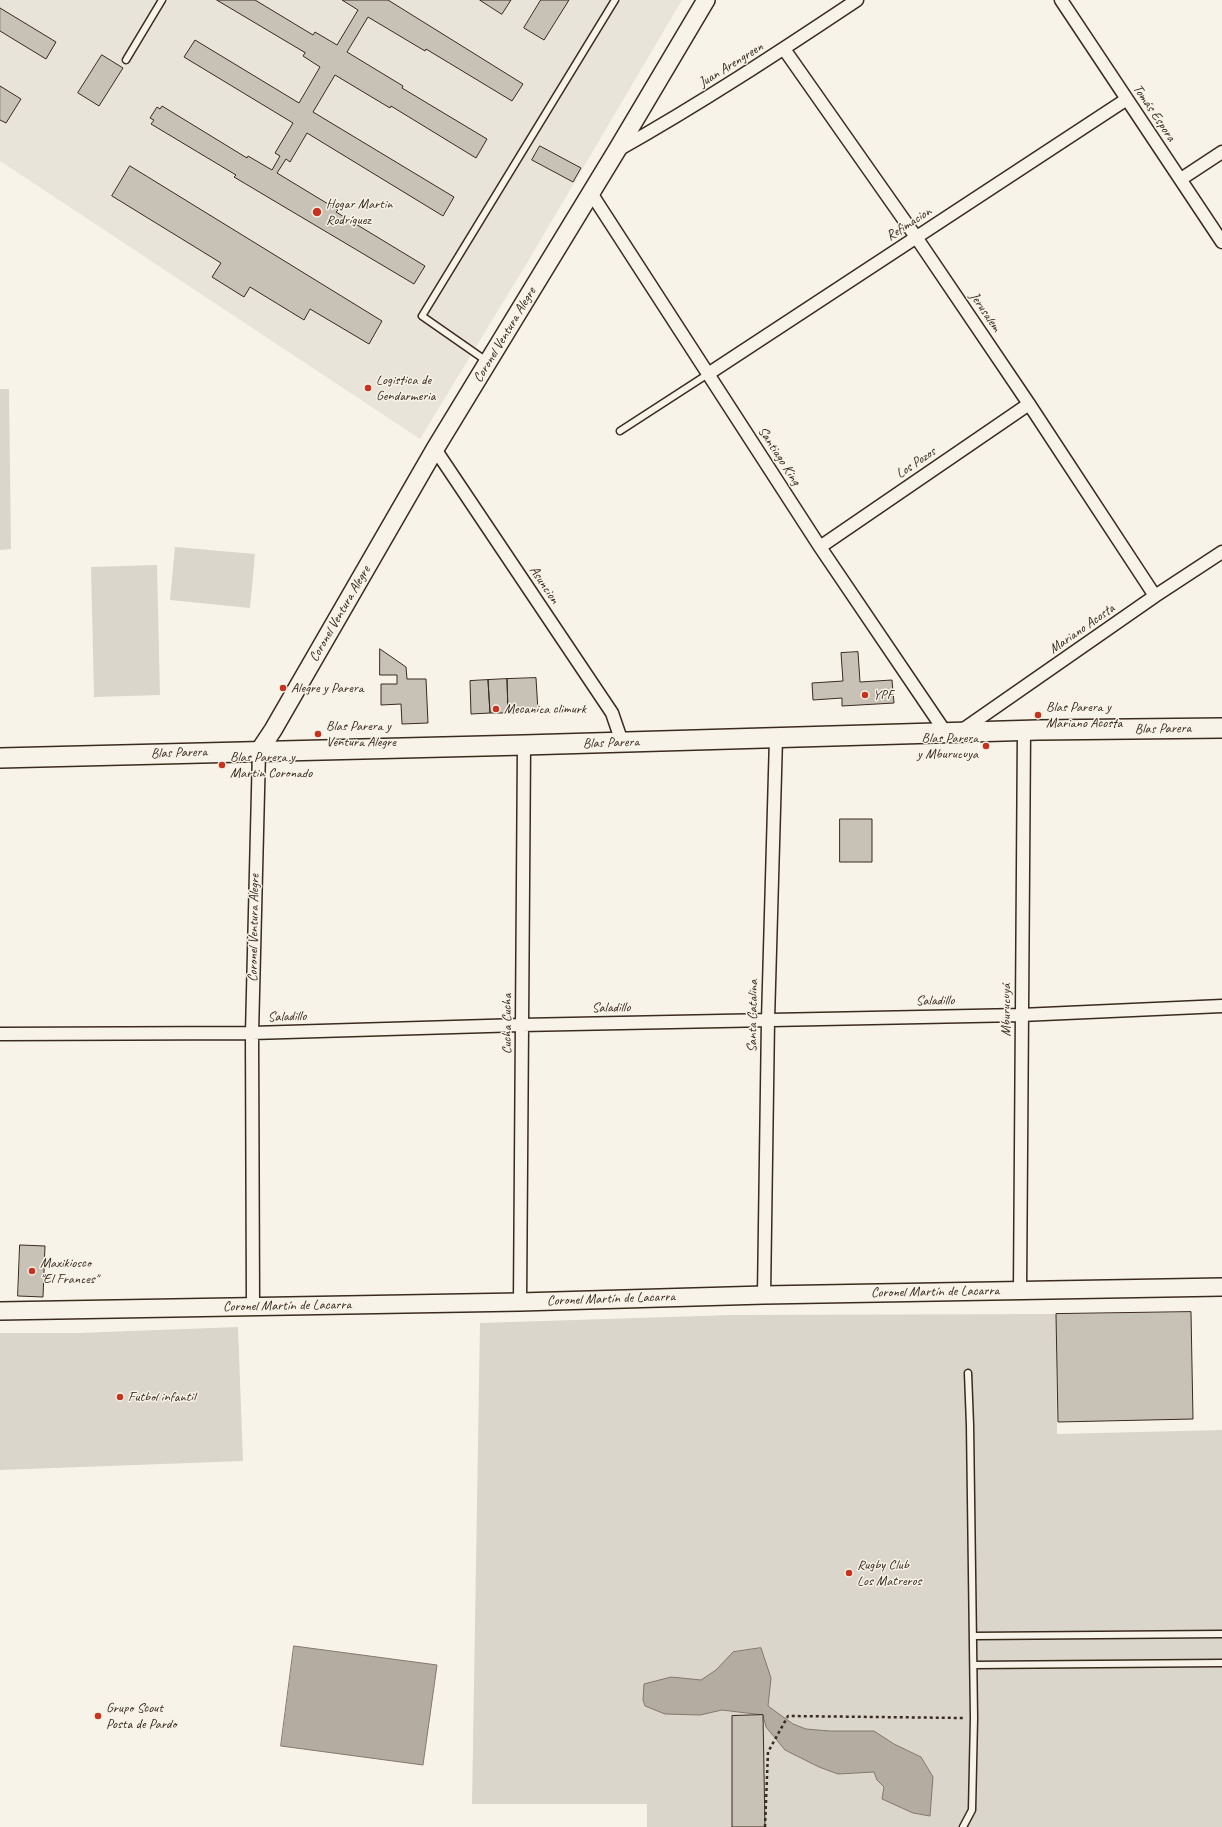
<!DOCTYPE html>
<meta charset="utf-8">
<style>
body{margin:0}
canvas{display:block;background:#f7f3e8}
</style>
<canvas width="1222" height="1827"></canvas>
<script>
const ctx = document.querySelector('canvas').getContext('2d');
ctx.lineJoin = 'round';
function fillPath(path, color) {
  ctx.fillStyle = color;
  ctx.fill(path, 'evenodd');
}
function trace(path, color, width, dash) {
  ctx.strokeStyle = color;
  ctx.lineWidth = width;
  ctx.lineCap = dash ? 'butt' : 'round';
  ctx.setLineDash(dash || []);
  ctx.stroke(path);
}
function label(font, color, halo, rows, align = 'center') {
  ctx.font = font + ' Caveat,sans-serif';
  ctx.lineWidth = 3;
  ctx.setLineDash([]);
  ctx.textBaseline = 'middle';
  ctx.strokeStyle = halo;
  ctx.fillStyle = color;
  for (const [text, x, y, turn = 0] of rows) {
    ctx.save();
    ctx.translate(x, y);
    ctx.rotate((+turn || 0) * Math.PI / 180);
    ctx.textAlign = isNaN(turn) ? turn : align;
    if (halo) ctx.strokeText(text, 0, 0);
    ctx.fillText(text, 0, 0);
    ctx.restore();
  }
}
const built = new Path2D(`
 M0,0H682L527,263L420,439L0,161Z`);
const green = new Path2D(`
 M0,389H9L11,549L0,550Z
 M175,547L255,554L250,608L170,600Z
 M157,565L160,695L94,697L91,567Z
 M1056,1314L1057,1434L1222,1430V1827H647V1804H472L480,1323L732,1315Z
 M238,1327L243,1461L0,1470V1333H78Z`);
const water = new Path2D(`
 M294,1646L437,1665L423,1765L281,1746Z
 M761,1648L771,1678L768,1706L793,1724L806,1729L830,1731H874L894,1744L921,1757L933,1777L930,1816L913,1813L882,1799L884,1787L877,1780L874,1772L838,1774L819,1767L785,1750L766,1727L763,1715L722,1710L700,1715L665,1714L645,1706L643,1700L644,1684L671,1677L701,1680L716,1670L733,1652Z`);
const building = new Path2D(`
 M217,0H255L313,35L315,32L337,45L358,10L342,0H388L523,84L512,101L426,49L425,51L368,17L347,52L403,86L402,88L487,139L476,158L391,106L390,108L335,75L313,112L454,197L443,216L307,133L290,162L286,159L277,173L338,210L336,212L425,266L414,284L234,177L236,175L151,124L154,120L150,118L157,107L160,109L162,106L247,158L248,156L272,170L280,156L275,153L293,123L184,57L195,40L299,103L320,67L303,56L305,53Z
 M480,0H511L502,14Z
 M541,0H569L544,40L524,28Z
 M0,8L56,42L46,59L0,31Z
 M102,55L123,68L99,106L78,93Z
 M0,86L21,99L6,123L0,120Z
 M540,146L581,168L573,182L532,160Z
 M130,166L382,321L369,344L310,309L304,320L250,287L244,297L212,277L221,263L112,196Z
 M380,649L406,667L407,679H426L428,723L402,724L401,704L381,705V684H397V675H380Z
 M858,652L860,682L892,680L894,703L842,706V698L813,700L812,683L843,681L841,653Z
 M536,678L538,711L508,713L507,679Z
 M507,679L508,713H490L488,680Z
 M488,680L490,713L471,714L470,681Z
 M840,819H872V862H840Z
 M20,1245L45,1246L43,1297L18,1296Z
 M1191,1312L1193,1419L1058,1422L1056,1314Z
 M763,1715L765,1827H732V1716Z`);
const path = new Path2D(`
 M765,1827L768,1752L788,1716L964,1718`);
const lane = new Path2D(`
 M126,60L162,0
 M488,362L422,316L615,0
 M620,431L708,374
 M974,1636L1222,1634
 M974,1665L1222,1663
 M963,1827L972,1810L974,1718L970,1425L968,1373`);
const street = new Path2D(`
 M1061,0L1222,242
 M784,49L916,237L1029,404L1155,596
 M618,150C700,104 779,52 857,0
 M1181,179L1222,152
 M591,193L820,547L946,733
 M708,374L1127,99
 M435,449L612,713L622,742
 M820,547L1029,404
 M961,731L1155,596L1222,552
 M0,1034L252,1033L521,1025L1021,1015L1222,1006
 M1020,1290L1024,730
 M764,1295L768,1020L776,738
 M520,1302L524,745
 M253,1307L252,1033L259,751`);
const secondary = new Path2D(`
 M259,751L273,730L435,449L617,150L706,0
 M0,1311L520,1302L764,1295L1222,1287`);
const primary = new Path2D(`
 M0,758L524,745L1038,730L1222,728`);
const markers = [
 [317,212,5,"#c8321e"],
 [368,388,4,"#c8321e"],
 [283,688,4,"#c8321e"],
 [865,695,4,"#c8321e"],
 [496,709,4,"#c8321e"],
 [1038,715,4,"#c8321e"],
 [318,734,4,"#c8321e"],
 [986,746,4,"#c8321e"],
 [222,765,4,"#c8321e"],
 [32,1271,4,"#c8321e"],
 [120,1397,4,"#c8321e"],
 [849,1573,4,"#c8321e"],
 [98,1716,4,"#c8321e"]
];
const streetNames = [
 ["Juan Arengreen",731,65,-32],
 ["Tomás Espora",1154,113,56],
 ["Refimacion",909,224,-33],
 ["Jerusalem",985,312,56],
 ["Coronel Ventura Alegre",505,335,-59],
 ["Santiago King",779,456,57],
 ["Los Pozos",916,463,-34],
 ["Asuncion",544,585,56],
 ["Coronel Ventura Alegre",340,614,-60],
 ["Mariano Acosta",1082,629,-35],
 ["Blas Parera",1163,729,-1],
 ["Blas Parera",611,743,-2],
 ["Blas Parera",179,753,-2],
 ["Coronel Ventura Alegre",254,928,-89],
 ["Saladillo",935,1001,-1],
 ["Saladillo",611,1008,-1],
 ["Mburucuyá",1006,1010,-90],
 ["Santa Catalina",753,1016,-89],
 ["Saladillo",287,1017,-2],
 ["Cucha Cucha",507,1024,-90],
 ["Coronel Martín de Lacarra",935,1292,-1],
 ["Coronel Martín de Lacarra",611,1299,-2],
 ["Coronel Martín de Lacarra",287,1306,-1]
];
const poiNames = [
 ["Hogar Martin",326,204],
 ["Rodríguez",326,220],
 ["Logistica de",376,380],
 ["Gendarmeria",376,396],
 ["Alegre y Parera",291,688],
 ["YPF",873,695],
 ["Blas Parera y",1046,707],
 ["Mariano Acosta",1046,723],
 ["Mecanica climurk",504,709],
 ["Blas Parera y",326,726],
 ["Ventura Alegre",326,742],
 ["Blas Parera",978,738,"right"],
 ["y Mburucuya",978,754,"right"],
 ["Blas Parera y",230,757],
 ["Martin Coronado",230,773],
 ["Maxikiosco",40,1263],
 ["\"El Frances\"",40,1279],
 ["Futbol infantil",128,1397],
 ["Rugby Club",857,1565],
 ["Los Matreros",857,1581],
 ["Grupo Scout",106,1708],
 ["Posta de Pardo",106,1724]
];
fillPath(built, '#e9e4d9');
fillPath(green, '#dbd6cb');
fillPath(water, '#b4aca0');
trace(water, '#84786c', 1);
fillPath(building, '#c8c1b6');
trace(building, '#3b2a1e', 1);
trace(lane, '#3b2a1e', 9);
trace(street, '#3b2a1e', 15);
trace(secondary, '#3b2a1e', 20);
trace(primary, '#3b2a1e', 22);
trace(path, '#3b2a1e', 2.5, [3, 3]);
trace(lane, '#f7f3e8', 6);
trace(street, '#f7f3e8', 12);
trace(secondary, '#f7f3e8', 17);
trace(primary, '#f7f3e8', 19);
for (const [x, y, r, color] of markers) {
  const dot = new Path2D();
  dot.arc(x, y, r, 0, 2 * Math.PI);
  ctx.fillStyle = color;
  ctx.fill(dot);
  trace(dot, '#f7f3e8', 1.5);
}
label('14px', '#3b2a1e', '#f7f3e8', streetNames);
label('14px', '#3b2a1e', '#f7f3e8', poiNames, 'left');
</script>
